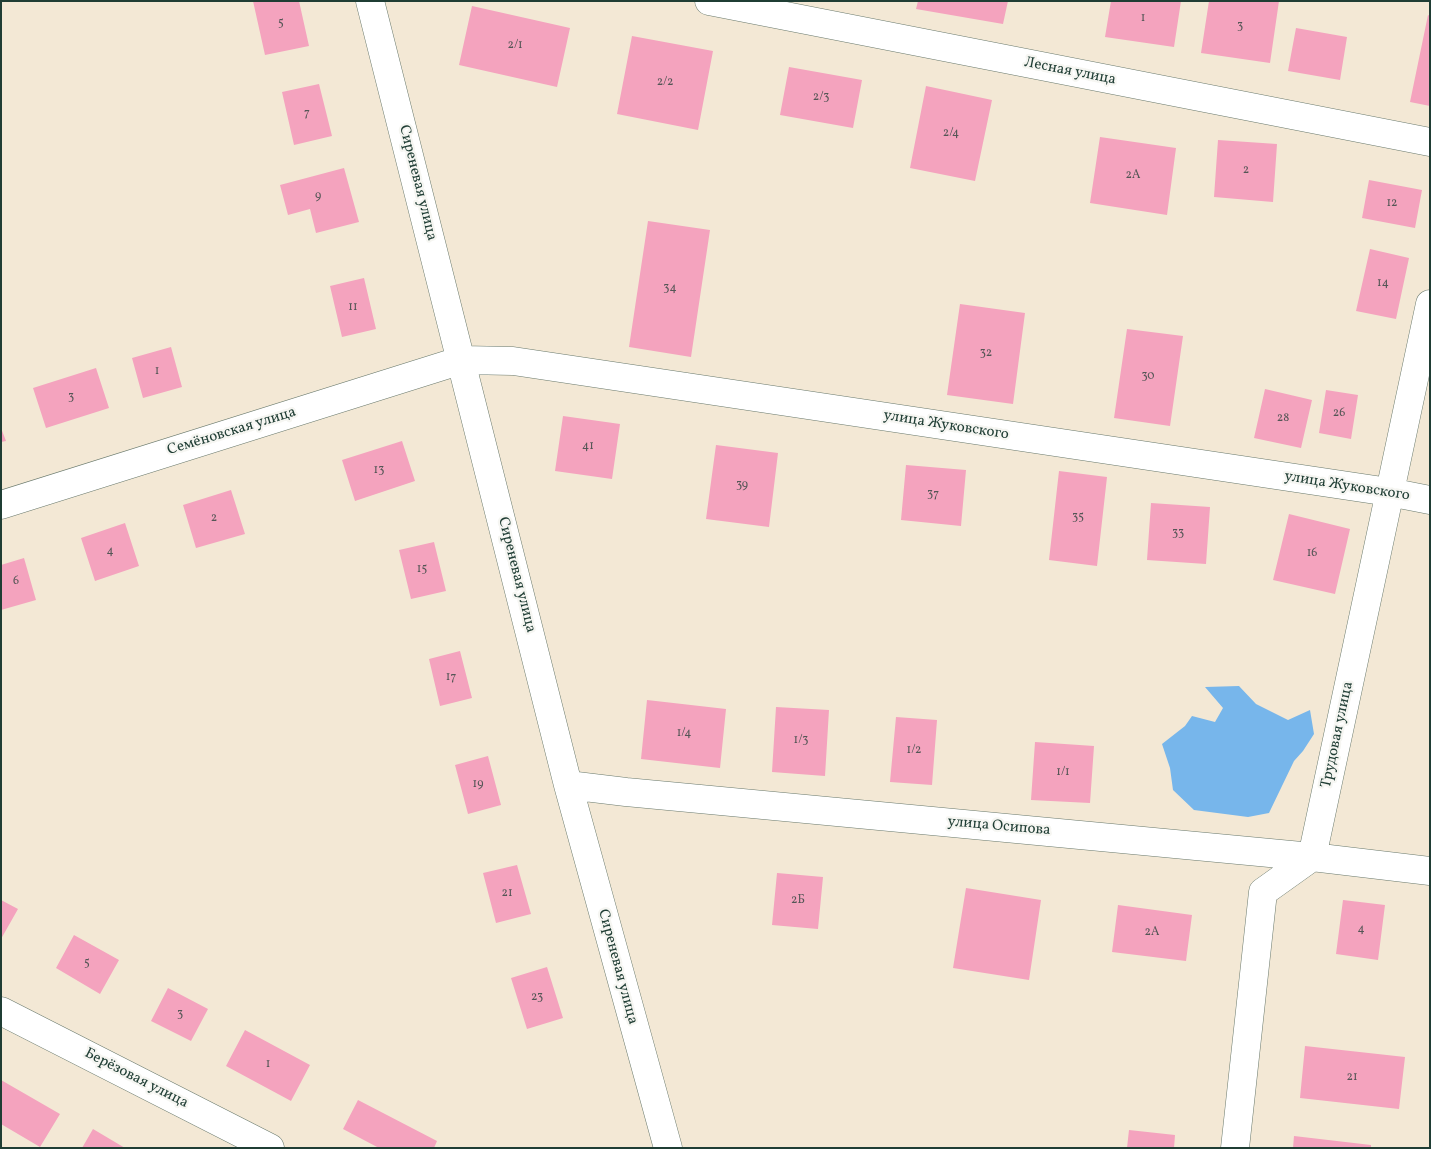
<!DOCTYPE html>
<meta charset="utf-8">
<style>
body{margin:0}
#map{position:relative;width:1431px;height:1149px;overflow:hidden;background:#f3e8d5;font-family:Vollkorn,serif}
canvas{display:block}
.frame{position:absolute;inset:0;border:2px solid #1f3d34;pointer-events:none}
</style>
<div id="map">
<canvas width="1431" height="1149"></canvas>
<div class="frame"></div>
</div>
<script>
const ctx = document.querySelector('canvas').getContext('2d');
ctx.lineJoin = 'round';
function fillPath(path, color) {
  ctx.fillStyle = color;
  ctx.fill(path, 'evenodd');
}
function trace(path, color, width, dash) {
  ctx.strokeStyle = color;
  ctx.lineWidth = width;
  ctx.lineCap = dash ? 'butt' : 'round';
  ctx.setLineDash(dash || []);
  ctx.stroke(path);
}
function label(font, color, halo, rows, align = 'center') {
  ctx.font = font + ' Vollkorn,serif';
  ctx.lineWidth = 4.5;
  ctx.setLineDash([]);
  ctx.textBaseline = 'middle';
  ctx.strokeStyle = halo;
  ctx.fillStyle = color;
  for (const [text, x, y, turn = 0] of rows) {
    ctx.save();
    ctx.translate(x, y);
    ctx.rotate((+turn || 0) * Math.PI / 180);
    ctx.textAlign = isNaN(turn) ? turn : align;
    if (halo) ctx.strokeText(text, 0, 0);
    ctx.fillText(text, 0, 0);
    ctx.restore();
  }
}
const water = new Path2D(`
 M1239,686L1256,704L1288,720L1310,710L1314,734L1303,751L1294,761L1269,813L1248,817L1194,810L1173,790L1170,768L1162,744L1185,726L1192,716L1215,722L1223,708L1205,687Z`);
const building = new Path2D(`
 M253,1H299L309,46L265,55Z
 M918,1H1008L1003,24L916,9Z
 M1111,1H1181L1174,47L1105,37Z
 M1209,1H1279L1270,63L1201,53Z
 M472,6L570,28L557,87L459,65Z
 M1428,15L1430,16V106L1410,102Z
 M1296,28L1347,37L1340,80L1288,71Z
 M632,36L713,51L698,130L617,114Z
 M789,67L862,80L853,128L780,115Z
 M319,84L332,136L294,145L282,92Z
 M926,86L992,100L975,181L910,168Z
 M1100,137L1176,148L1167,215L1090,203Z
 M1218,140L1277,144L1273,202L1214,197Z
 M344,168L359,222L316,233L310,209L288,215L280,185Z
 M1369,180L1422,190L1415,228L1362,218Z
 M648,221L710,230L691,357L629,347Z
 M1370,249L1409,258L1396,319L1356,311Z
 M364,278L376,329L342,337L330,286Z
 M960,304L1025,313L1013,404L947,395Z
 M1127,329L1183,336L1170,426L1114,418Z
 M171,347L182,387L143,398L132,358Z
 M96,368L109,408L46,428L33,388Z
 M1265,389L1312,400L1301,448L1254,438Z
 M1326,390L1358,395L1351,439L1319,433Z
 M563,416L620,424L612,479L555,471Z
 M1,428L6,441L1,442Z
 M402,441L415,481L355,501L342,460Z
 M716,445L778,453L769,527L706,519Z
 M906,465L966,470L961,526L901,520Z
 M1059,471L1107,477L1097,566L1049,560Z
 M231,490L245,534L196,548L183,505Z
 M1151,503L1210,507L1206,564L1147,560Z
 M1289,514L1350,529L1335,594L1273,580Z
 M125,523L139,566L95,581L81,538Z
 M434,542L446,591L411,599L399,550Z
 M24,558L36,600L1,610V565Z
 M460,651L472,698L440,706L429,659Z
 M647,700L726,709L720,768L641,759Z
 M776,707L829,710L825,776L772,772Z
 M896,717L937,720L932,785L890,782Z
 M1035,742L1094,746L1090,803L1031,800Z
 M488,756L501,805L468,814L455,765Z
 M517,865L531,914L496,923L483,873Z
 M777,873L823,877L818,929L772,925Z
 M966,888L1041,900L1029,980L953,968Z
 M1,900L18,909L1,939Z
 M1343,900L1385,905L1378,960L1336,954Z
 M1118,905L1192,915L1186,961L1112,952Z
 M74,935L119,960L100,994L56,968Z
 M547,967L563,1018L527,1029L511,978Z
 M168,988L208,1009L191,1041L151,1021Z
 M245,1030L310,1065L291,1101L226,1066Z
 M1305,1046L1405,1057L1399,1109L1300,1098Z
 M1,1080L60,1114L40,1147L1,1124Z
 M358,1100L437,1141L434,1148H379L343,1129Z
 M93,1129L125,1148H82Z
 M1129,1130L1175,1135L1174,1148H1127Z
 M1294,1136L1371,1145V1148H1293Z`);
const street = new Path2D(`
 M370,1L568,785L668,1148
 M709,1L1430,142
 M1,505L462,360L513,361L1389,492L1430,500
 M568,785L626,792L1312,857L1430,871
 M1,1011L270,1148
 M1235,1148L1263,892L1312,857L1430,304`);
const numberNames = [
 ["1",1143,19],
 ["5",281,24],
 ["3",1240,27],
 ["2/1",515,46],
 ["2/2",665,83],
 ["2/3",821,98],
 ["7",307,114],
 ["2/4",951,134],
 ["2",1246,171],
 ["2А",1133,176],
 ["9",318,197],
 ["12",1392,204],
 ["14",1383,284],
 ["34",670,289],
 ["11",353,308],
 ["32",986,354],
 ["1",157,372],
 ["30",1148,377],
 ["3",71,398],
 ["26",1339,414],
 ["28",1283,419],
 ["41",588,447],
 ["13",379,471],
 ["39",742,486],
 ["37",933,495],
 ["35",1078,518],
 ["2",214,519],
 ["33",1178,534],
 ["4",110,552],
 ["16",1312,554],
 ["15",422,570],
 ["6",16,582],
 ["17",451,678],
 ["1/4",684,734],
 ["1/3",801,741],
 ["1/2",914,751],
 ["1/1",1063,773],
 ["19",478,785],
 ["21",507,894],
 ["2Б",798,901],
 ["4",1361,930],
 ["2А",1152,933],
 ["5",87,964],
 ["23",537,998],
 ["3",180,1015],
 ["1",268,1065],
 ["21",1352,1078]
];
const streetNames = [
 ["Лесная улица",1070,72,11],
 ["Сиреневая улица",417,183,76],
 ["улица Жуковского",946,426,9],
 ["Семёновская улица",232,432,-17],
 ["улица Жуковского",1347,487,9],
 ["Сиреневая улица",516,575,76],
 ["Трудовая улица",1338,735,-78],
 ["улица Осипова",999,827,5],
 ["Сиреневая улица",617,967,75],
 ["Берёзовая улица",136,1079,27]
];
fillPath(water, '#77b6eb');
fillPath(building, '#f4a3be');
trace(street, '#69796c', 29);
trace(street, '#fff', 28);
label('12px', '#545656', null, numberNames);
label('15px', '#1f3d34', '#f6f6f2', streetNames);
</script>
